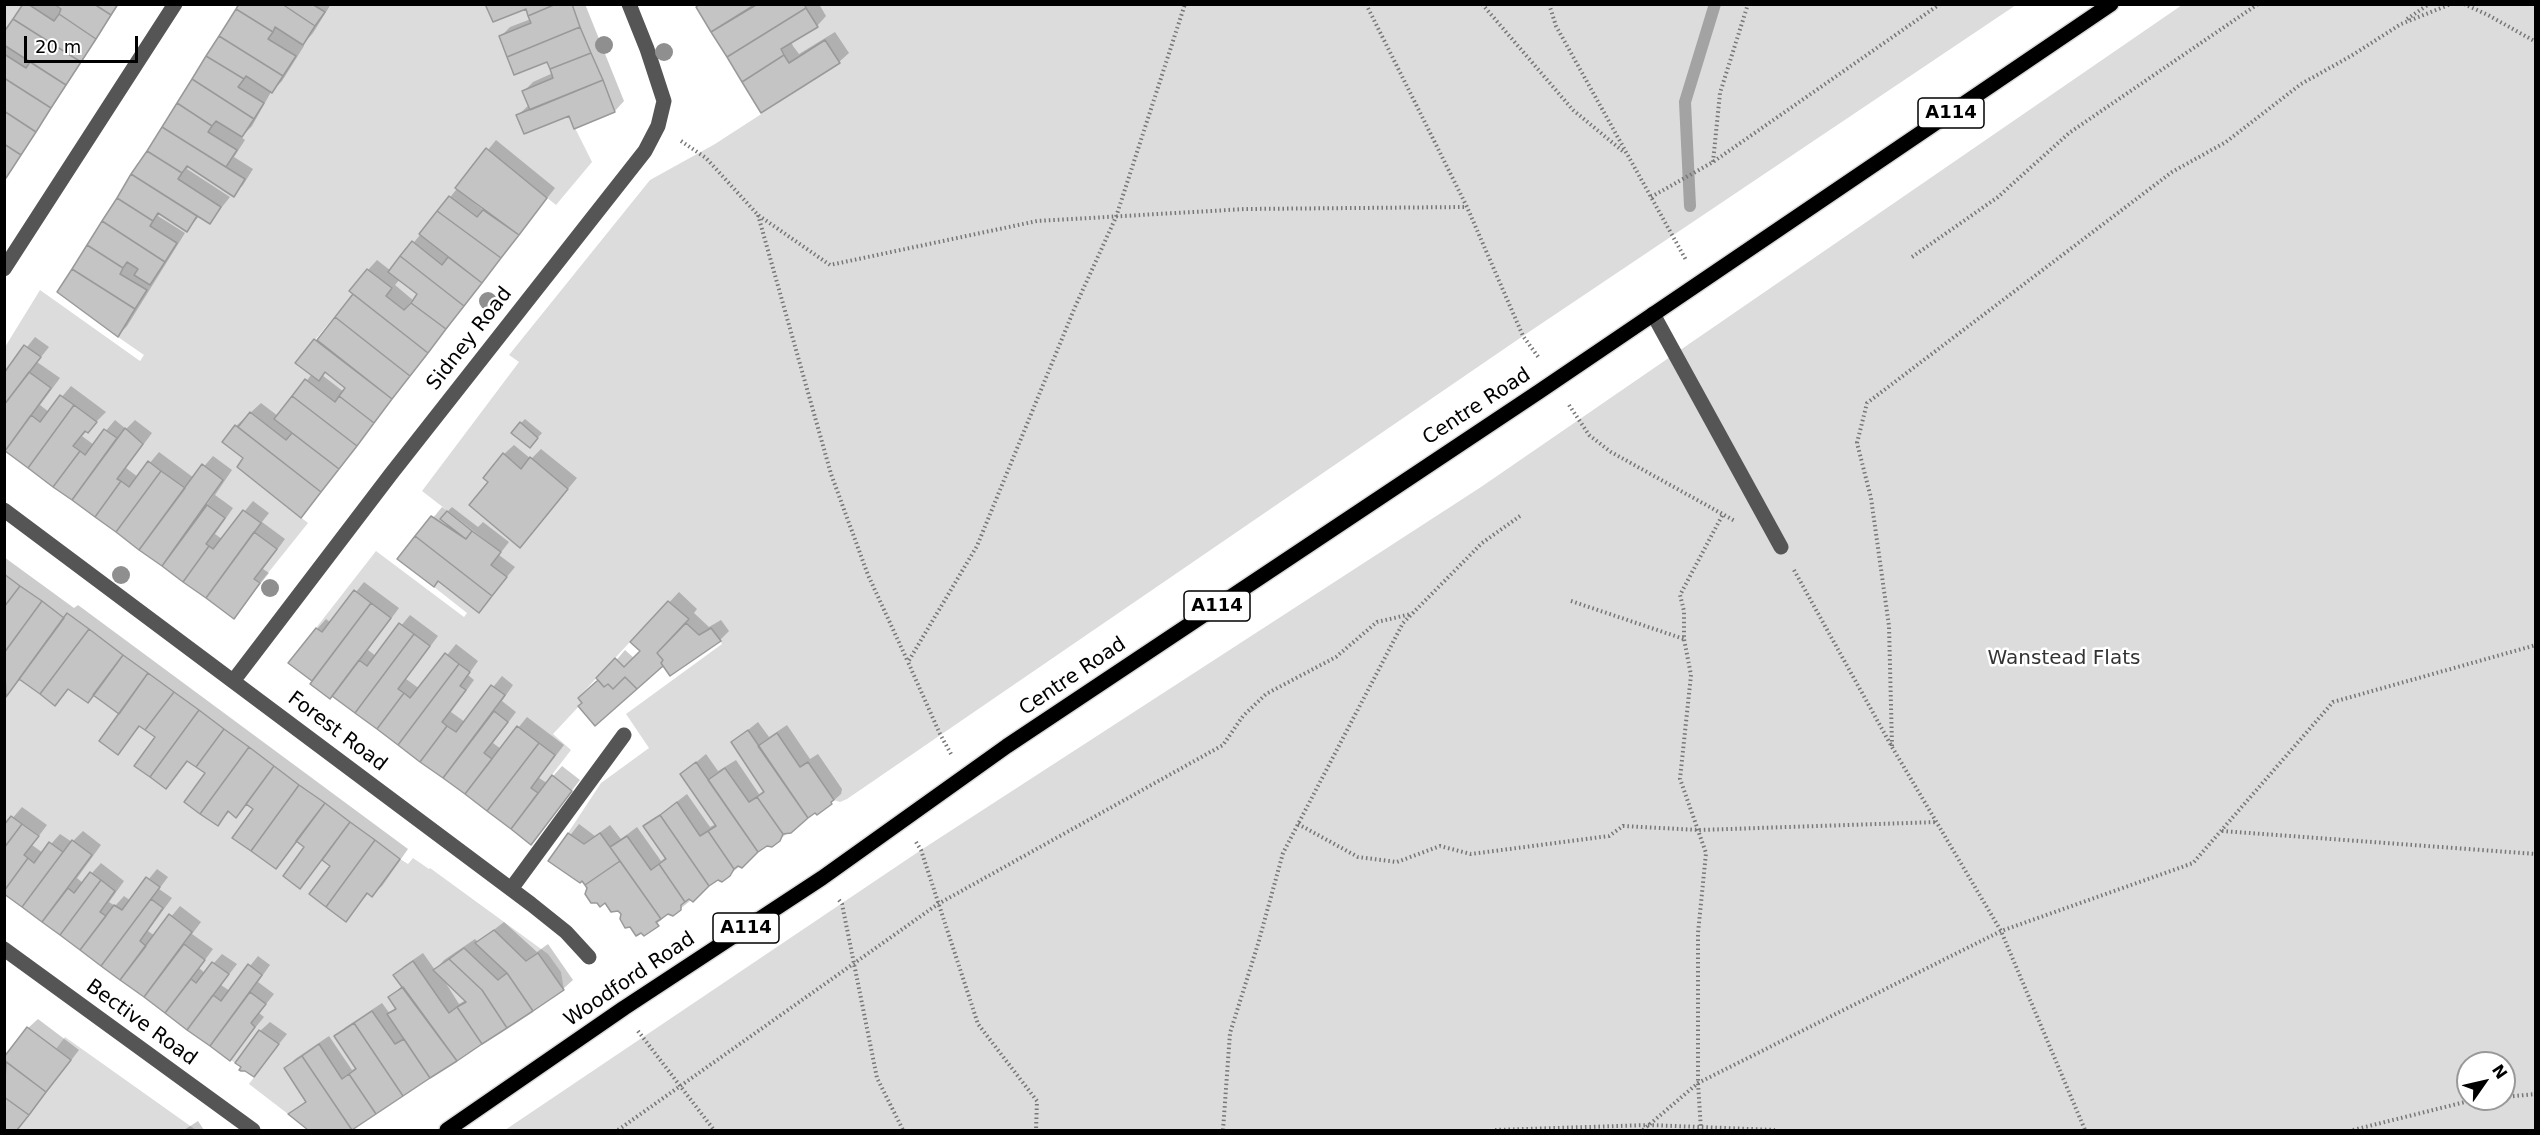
<!DOCTYPE html>
<style>
body{margin:0}
#map{position:relative;width:2540px;height:1135px;overflow:hidden;background:#fff;font-family:"DejaVu Sans",sans-serif}
canvas{display:block}
.frame{position:absolute;inset:0;border:6px solid #000;pointer-events:none}
.north{position:absolute;left:2456px;top:1051px;width:60px;height:60px;box-sizing:border-box;background:#fff;border:2px solid #999;border-radius:50%;rotate:56deg;font-size:16px;font-weight:700;line-height:24px;text-align:center;color:#000}
.north::after{content:'';display:block;margin:auto;width:21px;height:27px;background:#000;clip-path:polygon(50% 0,100% 100%,50% 72%,0 100%)}
.scale{position:absolute;left:24px;top:36px;width:114px;height:27px;box-sizing:border-box;border:3px solid #000;border-top:0;padding-left:8px;font-size:18px;line-height:21px;white-space:nowrap;color:#000;-webkit-text-stroke:4px #fff;paint-order:stroke}
</style>
<div id="map">
<canvas width="2540" height="1135"></canvas>
<div class="frame"></div>
<div class="north">N</div>
<div class="scale">20 m</div>
</div>
<script>
const ctx = document.querySelector('canvas').getContext('2d');
ctx.lineJoin = 'round';
function fillPath(path, color) {
  ctx.fillStyle = color;
  ctx.fill(path, 'evenodd');
}
function trace(path, color, width, dash) {
  ctx.strokeStyle = color;
  ctx.lineWidth = width;
  ctx.lineCap = dash ? 'butt' : 'round';
  ctx.setLineDash(dash || []);
  ctx.stroke(path);
}
function label(font, color, halo, rows, align = 'center') {
  ctx.font = font + ' "DejaVu Sans",sans-serif';
  ctx.lineWidth = 5;
  ctx.setLineDash([]);
  ctx.textBaseline = 'middle';
  ctx.strokeStyle = halo;
  ctx.fillStyle = color;
  for (const [text, x, y, turn = 0] of rows) {
    ctx.save();
    ctx.translate(x, y);
    ctx.rotate((+turn || 0) * Math.PI / 180);
    ctx.textAlign = isNaN(turn) ? turn : align;
    if (halo) ctx.strokeText(text, 0, 0);
    ctx.fillText(text, 0, 0);
    ctx.restore();
  }
}
const green = new Path2D(`
 M5,5H23L5,32Z
 M28,5H54L61,9L54,21Z
 M312,5H485L493,22L526,9L531,23L499,37L514,75L547,62L553,78L522,91L530,110L569,116L592,162L556,205L486,149L455,187L483,210L477,217L449,196L419,234L448,257L442,265L412,241L417,294L404,310L386,296L392,288L366,269L349,291L353,294L296,363L319,381L325,372L345,388L335,402L305,379L274,419L292,433L286,440L251,412L238,427L235,425L222,442L243,458L237,467L308,523L260,583L254,579L276,549L254,532L261,523L243,510L213,549L206,544L225,518L207,505L223,480L202,465L185,488L148,461L129,487L117,479L143,443L125,429L117,438L104,429L85,455L73,446L85,431L89,433L97,422L60,395L40,422L31,415L51,389L29,372L5,373V347L40,290L140,361L144,355L118,337L147,290L120,274L127,262L138,269L134,275L150,285L176,244L150,226L158,213L187,231L197,216L210,224L221,207L178,179L187,166L234,196L226,167L237,150L208,132L216,121L242,137L263,104L238,87L246,76L273,92L295,56L268,39L275,27L303,45L324,12Z
 M804,5H2016L1523,336L847,799L840,802L834,800L808,762L800,767L758,746L748,730L731,742L764,792L749,802L726,768L708,780L695,763L680,774L716,826L700,836L677,802L643,826L666,859L651,870L627,836L610,847L600,833L584,844L568,833L601,783L649,748L626,714L722,644L711,628L699,635L686,623L689,619L668,601L578,698L582,703L553,734L571,750L538,793L531,788L555,755L517,726L492,759L484,753L508,722L494,711L505,695L491,685L456,732L442,722L466,691L460,686L470,672L445,653L410,698L398,689L430,646L399,624L367,666L359,660L390,618L354,591L322,632L316,628L376,551L464,617L467,613L434,587L438,581L480,613L506,577L491,565L501,552L422,491L519,362L509,355L650,180L715,144L840,63L825,41L789,63L781,49L817,27Z
 M2182,5H2535V1130H505L921,850L1481,487ZM2468,1063H2504V1099H2468Z
 M4,45L30,62L26,68L5,54Z
 M19,679L55,706L68,689L87,703L93,695L119,714L99,741L118,755L139,726L155,737L134,766L166,789L187,761L205,773L184,802L217,826L228,811L236,817L246,804L253,809L251,851L276,869L296,841L304,847L283,876L300,889L322,860L330,866L309,894L346,922L367,893L372,897L400,859L408,864L413,858L429,869L430,868L548,954L561,972L564,990L539,953L526,961L494,931L476,943L507,973L498,980L464,948L433,970L466,1002L449,1013L413,961L393,975L403,987L388,997L396,1009L388,1014L404,1039L395,1044L372,1011L334,1036L356,1069L342,1079L319,1044L284,1068L306,1102L288,1114L249,1084L278,1045L259,1030L235,1063L231,1060L255,1027L251,1023L266,1004L250,992L262,975L248,965L221,1001L213,995L228,974L212,962L196,983L191,979L205,960L184,944L192,932L169,915L146,946L140,941L163,908L122,910L114,905L106,916L100,912L115,891L90,872L74,893L68,888L92,855L72,840L63,852L34,863L24,855L39,835L11,816L5,825V695L6,696Z
 M65,1037L196,1130H17L70,1060L56,1049Z`);
const shadow = new Path2D(`
 M24,4H119L4,182V35Z
 M241,4H331L313,33L302,45L304,46L282,81L271,92L252,126L241,137L245,140L234,157L253,169L243,185L234,195L189,166L187,169L230,197L210,222L200,215L187,230L160,213L158,216L185,233L127,326L118,335L59,292Z
 M487,4H585L624,101L615,111L518,115L529,105L524,91L533,82L553,73L548,60L500,37L510,27L531,19L527,7Z
 M696,4H819L826,16L817,26L791,41L793,46L799,54L835,32L849,53L839,62L762,111Z
 M496,140L555,188L301,516L245,458L236,426L261,403L278,416L312,374L298,363L355,294L368,270L377,260L391,271ZM400,279L419,294L414,301L395,285ZM326,371L347,388L344,392L322,375Z
 M35,337L49,347L37,362L60,378L40,405L49,412L71,386L106,412L82,436L94,445L115,420L126,429L135,420L152,433L126,468L138,477L159,452L194,478L213,456L232,470L215,495L233,508L215,534L222,539L253,501L269,513L262,522L285,539L263,569L269,573L234,617L4,448V376Z
 M525,419L542,433L534,442L521,423Z
 M514,445L531,459L541,449L577,478L520,546L490,481L504,454Z
 M442,507L448,511L452,507L478,527L483,522L509,542L499,555L515,567L479,611L439,580L399,559Z
 M4,557L74,608L78,605L408,849L382,886L372,895L369,892L346,920L332,866L323,859L300,887L306,847L298,841L276,867L255,809L248,803L236,816L230,811L217,824L207,773L189,760L166,787L157,737L141,725L117,753L121,713L95,694L69,688L55,704L21,678L4,694Z
 M364,582L399,608L368,650L376,656L410,615L438,636L406,679L420,689L456,644L478,661L468,675L474,680L451,712L465,722L502,676L513,685L502,701L516,712L493,743L501,749L527,717L564,745L539,778L547,783L562,766L580,780L531,843L290,663L317,629L326,619L331,623Z
 M679,592L697,609L694,613L709,627L721,620L729,631L720,640L663,664L595,724L600,679L625,650L634,658L642,651L632,642Z
 M758,722L769,737L787,725L810,759L818,754L842,789L841,794L831,803L815,810L779,840L766,845L729,875L718,878L680,909L664,910L667,915L645,934L623,913L589,888L583,879L550,861L579,824L595,836L610,825L621,839L637,827L661,861L666,857L645,826L687,794L710,827L716,824L682,774L706,754L718,771L736,760L759,794L765,790L733,742Z
 M22,807L47,825L32,845L43,853L60,834L72,842L83,831L101,845L77,878L83,883L101,863L124,881L109,902L115,906L124,896L131,901L157,869L168,877L159,889L172,898L148,931L155,936L180,906L201,922L192,934L213,949L199,968L205,973L222,954L237,964L221,985L230,991L258,956L270,965L258,982L274,994L259,1013L264,1017L230,1059L4,892L6,826Z
 M504,922L537,952L548,944L573,980L563,989L349,1130H311L290,1114L307,1100L285,1069L295,1059L329,1036L352,1070L357,1067L336,1036L346,1027L382,1003L390,1014L396,1007L390,997L403,985L395,975L404,966L423,953L435,970L444,960L475,939L478,942ZM442,977L466,1000L459,1004Z
 M38,1019L79,1050L20,1127L17,1130H4V1066L28,1028Z
 M270,1022L287,1034L254,1075L260,1031Z
 M198,1121L204,1130H184Z`);
const stream = new Path2D(`
 M1690,206L1685,102L1715,4`);
const building = new Path2D(`
 M23,4H28L54,21L59,14L96,39L81,62L13,19Z
 M54,4H94L111,15L96,39L59,14L61,9Z
 M94,4H118L111,15Z
 M239,4H282L315,26L303,45L275,27L273,32L236,9Z
 M282,4H312L325,12L315,26Z
 M485,4H556L528,16L526,9L493,22Z
 M556,4H572L580,27L507,57L499,36L531,23L528,16Z
 M700,4H755L756,5L711,32L696,7Z
 M804,4L806,8L727,57L711,32L756,4Z
 M806,8L818,27L781,49L784,55L742,82L727,57Z
 M236,9L273,32L268,39L296,56L283,76L219,36Z
 M13,19L81,62L66,85L4,45V32Z
 M580,27L591,53L550,69L547,62L514,75L507,57Z
 M219,36L283,76L272,93L246,76L244,79L206,56Z
 M825,40L840,63L761,113L742,82L784,55L789,63Z
 M591,53L603,80L530,110L522,91L553,78L550,69Z
 M4,54L26,68L30,62L66,85L51,108L4,78Z
 M206,56L244,79L238,87L264,103L254,119L192,79Z
 M4,78L51,108L36,132L4,111Z
 M192,79L254,119L242,137L216,121L212,126L177,103Z
 M603,80L615,112L574,129L569,116L524,134L516,115Z
 M177,103L212,126L208,132L237,150L226,167L162,127Z
 M4,111L36,132L21,155L4,144Z
 M162,127L245,179L234,197L187,166L182,173L147,151Z
 M4,144L21,155L6,178L4,177Z
 M486,148L547,198L519,235L455,188Z
 M147,151L182,173L178,179L221,207L210,224L131,174Z
 M131,174L197,216L187,232L158,213L153,221L117,198Z
 M449,196L477,217L483,210L519,235L501,258L437,211Z
 M117,198L153,221L150,226L177,243L165,262L102,221Z
 M437,211L501,258L482,283L419,234Z
 M102,221L165,262L150,285L134,275L138,269L127,262L123,268L87,245Z
 M412,241L442,265L448,257L482,283L464,306L400,256Z
 M87,245L123,268L120,274L147,290L135,309L72,269Z
 M400,256L464,306L446,329L411,303L417,294L388,272Z
 M72,269L135,309L118,337L57,292Z
 M367,269L392,288L386,296L404,310L411,303L446,329L428,353L349,291Z
 M353,294L428,353L410,376L335,317Z
 M335,317L410,376L392,399L317,340Z
 M314,339L392,399L374,423L339,396L345,388L325,372L319,381L295,363Z
 M24,345L41,357L4,405V373Z
 M29,372L51,388L5,451L4,405Z
 M305,379L335,402L339,396L374,423L357,446L292,396Z
 M60,395L74,405L28,468L5,451L31,415L40,422Z
 M292,396L357,446L339,469L274,419Z
 M74,405L97,422L88,433L85,431L73,446L80,451L53,487L28,468Z
 M250,412L286,440L292,433L339,469L321,492L238,427Z
 M520,422L538,438L530,448L511,433Z
 M235,425L321,492L301,518L237,467L243,458L222,442Z
 M125,428L143,444L117,479L121,481L95,517L72,500Z
 M104,429L117,438L72,500L53,487L80,451L85,455Z
 M503,453L521,469L530,457L568,489L520,548L469,505L488,482L483,478Z
 M148,461L161,471L116,532L95,517L121,481L129,487Z
 M202,464L223,480L162,566L139,550Z
 M161,471L185,488L139,550L116,532Z
 M207,505L225,518L206,544L209,546L183,582L162,566Z
 M243,510L261,523L206,598L183,582L209,546L213,549Z
 M447,511L472,531L466,539L440,519Z
 M431,516L466,539L472,531L501,552L491,565L507,577L492,596L415,536Z
 M254,532L277,549L254,579L260,583L234,619L206,598Z
 M415,536L492,596L479,613L438,581L434,587L397,559Z
 M4,574L20,586L4,607Z
 M20,586L42,601L4,653V607Z
 M354,590L371,603L312,681L288,663L316,628L322,632Z
 M42,601L64,618L6,697L4,653Z
 M668,601L689,619L657,653L663,660L661,663L663,666L637,689L625,677L613,689L608,684L604,687L596,678L615,658L624,667L640,651L630,642Z
 M371,603L391,618L330,699L310,684Z
 M67,613L89,629L40,694L19,679Z
 M399,623L414,634L355,713L332,696L359,660L367,666Z
 M686,623L699,635L711,628L721,641L670,676L661,663L663,660L657,653Z
 M89,629L123,655L88,703L68,689L55,706L40,694Z
 M414,634L430,646L398,689L404,693L377,729L355,713Z
 M445,653L459,664L398,745L377,729L404,693L410,698Z
 M123,655L148,673L119,714L93,695Z
 M459,664L470,672L460,686L466,690L442,722L447,726L420,762L398,745Z
 M148,673L174,692L145,730L139,726L118,755L99,741Z
 M625,677L637,689L595,726L578,706L582,703L578,698L598,680L604,687L608,684L613,689Z
 M491,685L505,695L443,778L420,762L447,726L456,732Z
 M174,692L199,710L150,777L134,766L155,737L145,730Z
 M199,710L224,729L196,767L187,761L166,789L150,777Z
 M494,711L508,722L484,753L492,759L465,794L443,778Z
 M517,726L539,743L487,811L465,794Z
 M224,729L249,747L200,814L184,802L205,773L196,767Z
 M748,730L808,818L791,833L783,834L757,797L764,792L731,742Z
 M777,733L800,767L808,762L834,800L831,802L832,804L817,815L815,813L808,818L758,746Z
 M539,743L555,755L531,788L538,793L511,829L487,811Z
 M249,747L274,766L236,818L228,811L218,826L200,814Z
 M696,762L758,852L742,868L738,866L734,869L708,831L716,826L680,774Z
 M274,766L299,785L251,851L232,838L253,809L246,804Z
 M725,768L749,802L757,797L783,834L780,841L772,847L767,846L758,852L708,780Z
 M552,775L572,791L531,845L511,829Z
 M299,785L325,803L276,869L251,851Z
 M677,802L700,836L708,831L734,869L730,876L722,882L718,880L709,886L660,815Z
 M325,803L350,822L300,889L283,876L304,847L296,841Z
 M660,815L709,886L693,902L689,899L685,902L659,864L666,859L643,826Z
 M11,816L22,824L4,848V825Z
 M350,822L375,840L326,907L309,894L330,866L322,860Z
 M22,824L39,836L24,855L28,858L4,891V848Z
 M568,833L584,844L600,833L620,861L585,885L582,881L580,883L548,861Z
 M627,836L651,870L659,864L685,902L681,905V910L673,916L668,914L661,919L610,847Z
 M72,840L92,855L42,922L22,907Z
 M375,840L400,859L372,897L367,893L346,922L326,907Z
 M49,842L63,852L22,907L4,894V891L28,858L34,863Z
 M620,861L661,919L656,922L659,926L644,936L641,933L636,936L630,927L625,928L620,919L621,914L618,911L611,912L605,903L600,907L597,903H591L585,894L587,888L585,885Z
 M90,872L101,880L60,935L42,922L68,888L74,893Z
 M146,877L160,887L101,966L80,950L114,905L122,910Z
 M101,880L115,891L100,912L106,916L80,950L60,935Z
 M151,899L163,908L140,941L146,946L120,980L101,966Z
 M169,914L192,932L144,997L120,980Z
 M494,930L526,961L538,953L564,990L533,1011L507,973L475,943Z
 M184,944L205,960L165,1013L144,997Z
 M464,948L498,980L507,973L533,1011L507,1028L482,990L449,959Z
 M449,959L482,990L507,1028L482,1044L457,1007L466,1002L433,970Z
 M413,961L449,1013L457,1007L482,1044L457,1061L393,975Z
 M212,962L229,974L187,1030L165,1013L191,979L196,983Z
 M248,964L262,975L210,1046L187,1030L213,995L221,1001Z
 M403,987L457,1061L430,1078L387,1014L396,1009L388,997Z
 M250,992L266,1004L251,1023L255,1027L230,1061L210,1046Z
 M372,1011L395,1044L404,1039L430,1078L403,1096L354,1023Z
 M354,1023L403,1096L376,1114L349,1074L356,1069L334,1036Z
 M27,1027L71,1060L46,1092L4,1060V1057Z
 M259,1030L279,1044L254,1077L245,1071H241L239,1070L241,1067L235,1063Z
 M319,1044L342,1079L349,1074L376,1114L352,1130L302,1056Z
 M302,1056L352,1130H308L288,1114L306,1102L284,1068Z
 M6,1062L46,1092L29,1115L4,1097Z
 M4,1097L29,1115L17,1130H4Z`);
const path = new Path2D(`
 M1366,4L1467,207L1523,336L1539,358
 M1482,4L1573,110L1625,153
 M1549,4L1556,26L1686,260
 M2464,4L2488,15L2536,42
 M2407,19L2429,4
 M681,141L706,158L758,215L830,265L1037,221L1245,209L1467,207
 M1713,162L1720,93L1748,4
 M1651,197L1713,162L1940,4
 M758,215L831,474L868,575L908,662
 M1912,257L1998,197L2069,133L2258,4
 M1569,405L1589,435L1611,452L1735,521
 M1794,570L1892,747L2001,931L2085,1130
 M1571,601L1684,639
 M1892,746L1889,626L1871,498L1857,443L1867,403L2172,172L2226,142L2301,84L2351,56L2401,24L2451,4
 M951,754L940,734L908,662L977,546L1075,307L1116,217L1185,4
 M1298,824L1358,857L1397,862L1440,846L1471,854L1609,836L1623,826L1699,830L1937,822
 M2222,831L2536,854
 M916,842L921,850L978,1024L1037,1101L1036,1130
 M839,900L842,904L877,1078L903,1130
 M638,1031L714,1130
 M2504,1097L2536,1094
 M618,1130L938,904L1223,745L1243,716L1266,694L1336,657L1377,622L1411,614
 M1223,1130L1230,1033L1258,944L1283,853L1403,623L1482,543L1520,516
 M1495,1130L1649,1125L1775,1130
 M1643,1130L1698,1083L2001,931L2193,863L2333,702L2536,645
 M1701,1130L1698,1083V933L1706,853L1680,779L1691,675L1684,639V611L1680,595L1723,514
 M2353,1130L2465,1102L2492,1099`);
const minor = new Path2D(`
 M4,269L175,4
 M1653,314L1781,547
 M4,510L531,904L566,932L589,957
 M234,680L391,474L645,151L658,126L664,101L647,49L629,4
 M511,889L624,735
 M4,949L253,1130`);
const major = new Path2D(`
 M447,1130L624,1008L822,878L1007,746L1540,391L2111,4`);
const trees = [
 [604,45],
 [664,52],
 [488,301],
 [121,575],
 [270,588]
];
const shields = [
 [1951,113,66],
 [1217,606,66],
 [746,928,66]
];
const shieldNames = [
 ["A114",1951,113],
 ["A114",1217,606],
 ["A114",746,928]
];
const streetNames = [
 ["Sidney Road",470,339,-52],
 ["Centre Road",1477,407,-33],
 ["Centre Road",1073,677,-34],
 ["Forest Road",337,732,37],
 ["Woodford Road",630,980,-34],
 ["Bective Road",141,1023,36]
];
const parkNames = [
 ["Wanstead Flats",2064,659]
];
fillPath(green, '#dcdcdc');
fillPath(shadow, '#0003');
trace(stream, '#a3a3a3', 12);
fillPath(building, '#c4c4c4');
trace(building, '#999', 1.5);
trace(major, '#dbdbdb', 18);
trace(path, '#777', 4, [1.5, 3]);
trace(minor, '#555', 15);
trace(major, '#000', 15);
ctx.fillStyle = '#8f8f8f';
for (const [x, y] of trees) {
  ctx.beginPath();
  ctx.arc(x, y, 9, 0, 2 * Math.PI);
  ctx.fill();
}
for (const [x, y, w] of shields) {
  const box = new Path2D();
  box.roundRect(x - w / 2, y - 15, w, 30, 4.5);
  ctx.fillStyle = '#fff';
  ctx.fill(box);
  trace(box, '#000', 1.5);
}
label('bold 18px', '#000', null, shieldNames);
label('20px', '#000', '#fff', streetNames);
label('20px', '#333', '#fff', parkNames);
</script>
